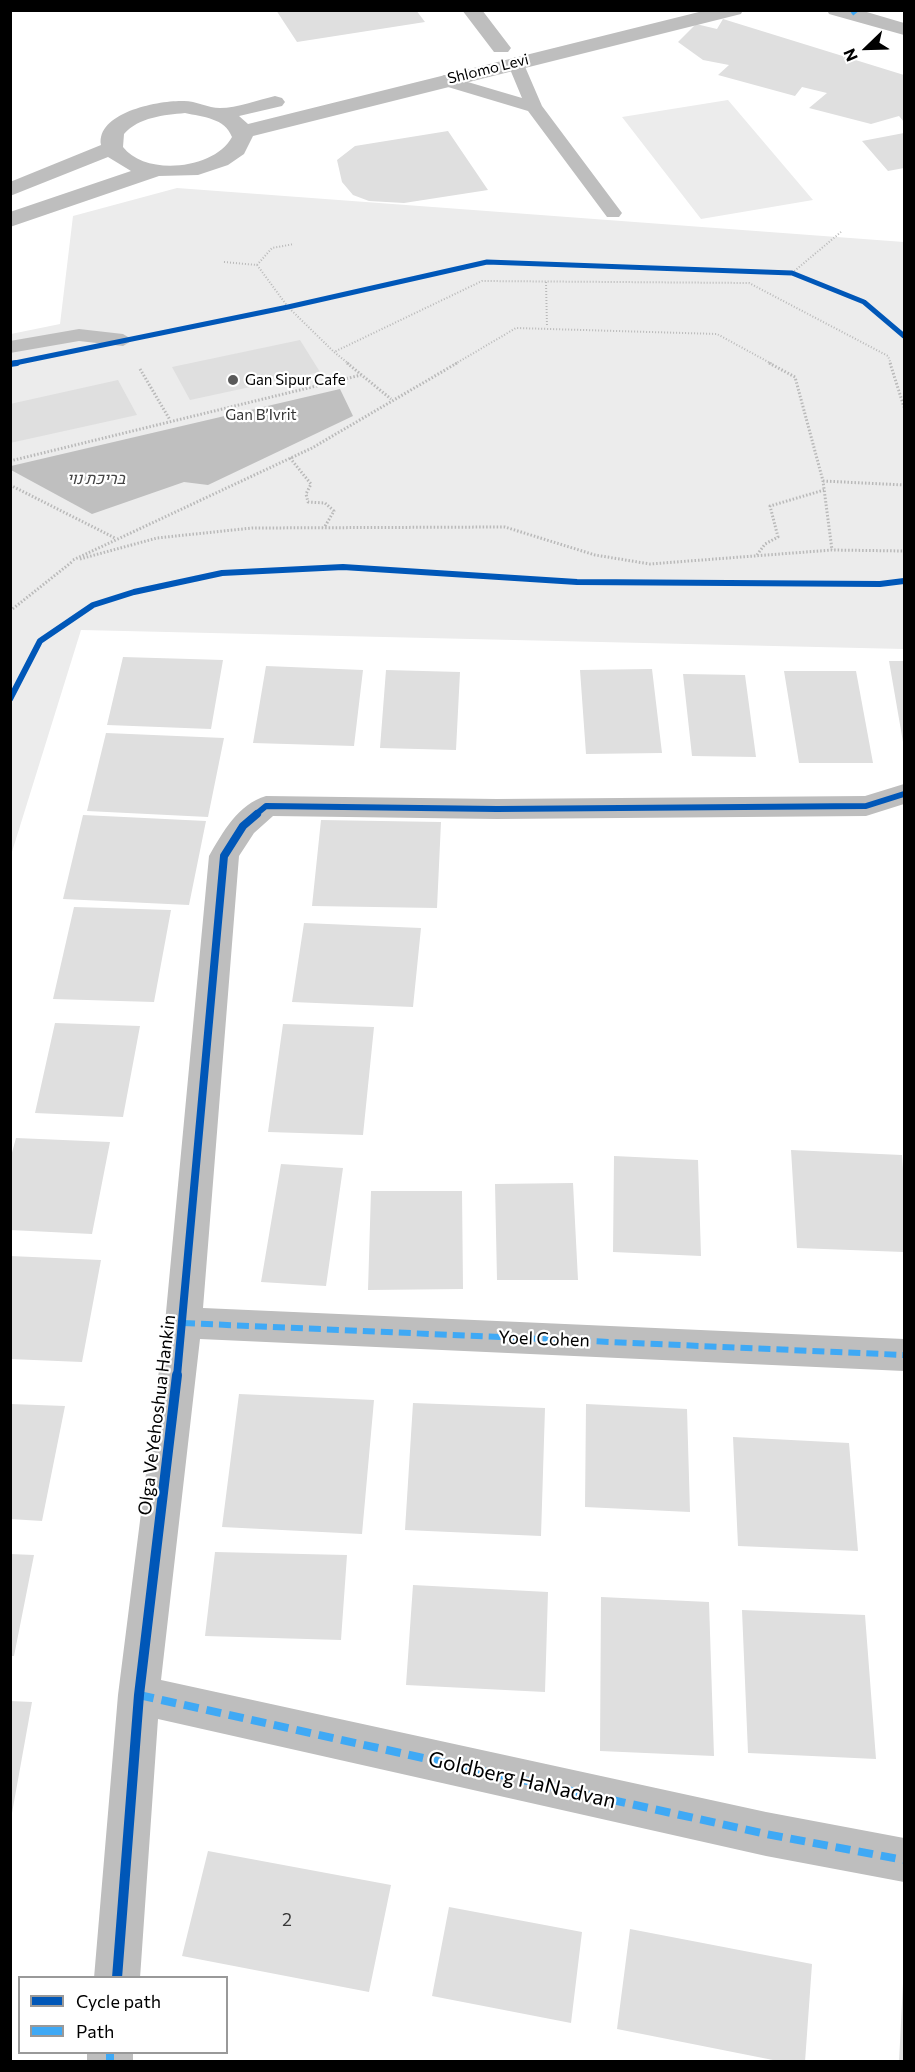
<!DOCTYPE html>
<meta charset="utf-8">
<style>
body{margin:0}
#map{position:relative;width:915px;height:2072px;overflow:hidden;background:#fff;font-family:Commissioner,sans-serif}
canvas{display:block}
.frame{position:absolute;inset:0;border:12px solid #000;pointer-events:none}
.legend{position:absolute;left:18px;top:1976px;width:210px;height:78px;box-sizing:border-box;background:#fff;border:2px solid #999;margin:0;padding:8px 10px;list-style:none;font-size:18px;color:#000}
.legend li{display:flex;align-items:center;gap:12px;height:30px}
.legend b{width:30px;border:2px solid #999}
.north{position:absolute;left:837px;top:18px;width:60px;height:60px;-webkit-text-stroke:4px #fff;paint-order:stroke;rotate:247deg;font-size:16px;font-weight:700;line-height:24px;text-align:center;color:#000}
.north::after{content:'';display:block;margin:auto;width:21px;height:27px;background:#000;clip-path:polygon(50% 0,100% 100%,50% 72%,0 100%)}
</style>
<div id="map">
<canvas width="915" height="2072"></canvas>
<div class="frame"></div>
<ul class="legend">
<li><b style="height:8px;background:#0057b8"></b>Cycle path</li>
<li><b style="height:8px;background:#3fa9f5"></b>Path</li>
</ul>
<div class="north">N</div>
</div>
<script>
const ctx = document.querySelector('canvas').getContext('2d');
ctx.lineJoin = 'round';
function fillPath(path, color) {
  ctx.fillStyle = color;
  ctx.fill(path, 'evenodd');
}
function trace(path, color, width, dash) {
  ctx.strokeStyle = color;
  ctx.lineWidth = width;
  ctx.lineCap = dash ? 'butt' : 'round';
  ctx.setLineDash(dash || []);
  ctx.stroke(path);
}
function label(font, color, halo, rows, align = 'center') {
  ctx.font = font + ' Commissioner,Heebo,sans-serif';
  ctx.lineWidth = 4.5;
  ctx.setLineDash([]);
  ctx.textBaseline = 'middle';
  ctx.strokeStyle = halo;
  ctx.fillStyle = color;
  for (const [text, x, y, turn = 0] of rows) {
    ctx.save();
    ctx.translate(x, y);
    ctx.rotate((+turn || 0) * Math.PI / 180);
    ctx.textAlign = isNaN(turn) ? turn : align;
    if (halo) ctx.strokeText(text, 0, 0);
    ctx.fillText(text, 0, 0);
    ctx.restore();
  }
}
const green = new Path2D(`
 M728,100L813,200L701,219L622,117Z
 M177,188L904,242V649L81,630L11,855V334L60,324L73,216Z`);
const water = new Path2D(`
 M340,389L353,416L208,485L184,482L92,514L11,470V466Z`);
const building = new Path2D(`
 M276,10H416L425,22L297,42Z
 M723,19L904,75V122L899,116L871,124L809,108L827,93L802,87L795,96L718,75L729,65L703,60L678,42L696,24L717,29Z
 M448,131L488,190L404,203L369,201L353,195L342,182L337,160L355,146Z
 M904,133V168L888,171L862,141Z
 M300,340L320,372L190,400L172,367Z
 M118,380L137,415L10,443V404Z
 M123,657L223,660L211,729L107,725Z
 M889,661H904V742H903Z
 M266,666L363,670L354,746L253,743Z
 M652,669L662,753L586,754L580,670Z
 M386,670L460,672L456,750L380,748Z
 M784,671H856L873,763H799Z
 M683,674L745,675L756,757L692,756Z
 M106,733L224,738L208,817L87,811Z
 M83,815L206,821L189,905L63,899Z
 M321,820L441,822L437,908L312,906Z
 M74,907L171,910L154,1002L53,999Z
 M304,923L421,928L413,1007L292,1002Z
 M55,1023L140,1026L123,1117L35,1113Z
 M283,1024L374,1027L363,1135L268,1132Z
 M16,1138L110,1142L92,1234L10,1230V1160Z
 M791,1150L902,1155L904,1183V1252L797,1248Z
 M614,1156L698,1160L701,1256L613,1252Z
 M281,1164L343,1168L326,1286L261,1282Z
 M573,1183L578,1280H497L495,1184Z
 M371,1191H462L463,1289L368,1290Z
 M10,1256L101,1260L82,1362L10,1359Z
 M239,1394L374,1400L362,1534L222,1527Z
 M413,1403L545,1408L541,1536L405,1530Z
 M10,1404L65,1406L42,1521L10,1519Z
 M586,1404L687,1409L690,1512L585,1507Z
 M733,1437L849,1443L858,1551L738,1546Z
 M215,1552L347,1555L341,1640L205,1636Z
 M10,1554L34,1555L14,1656H10Z
 M413,1585L548,1592L545,1692L406,1685Z
 M601,1597L709,1602L714,1756L600,1751Z
 M742,1610L865,1615L876,1759L748,1753Z
 M10,1701L32,1702L12,1813H10Z
 M208,1851L391,1885L369,1992L182,1956Z
 M449,1907L582,1932L571,2023L432,1996Z
 M630,1929L812,1964L805,2062H783L617,2029Z
 M903,1983L904,2062H899Z`);
const pathFar1 = new Path2D(`
 M224,262L257,265L288,307L334,352
 M257,265L272,248L294,244
 M792,273L841,232
 M546,282L547,327
 M349,364L334,352L482,281L749,283L888,356L891,364
 M455,364L516,328L717,334L772,364`);
const path = new Path2D(`
 M347,363L391,399
 M769,363L795,377L823,481L832,550
 M890,363L904,407
 M140,369L170,420
 M290,458L311,484L306,494L308,502L325,503L334,511L324,528
 M10,461L361,375
 M823,481L904,485
 M10,485L115,538
 M757,555L765,544L778,537L770,506L824,490
 M80,559L157,538L252,528L505,527L595,555L650,564L832,550L904,551
 M73,560L312,448L457,363
 M10,611L73,561`);
const service = new Path2D(`
 M515,57L523,62L542,106L622,213L619,217H607L528,111L438,84L436,80L444,75L522,98L507,62Z
 M79,329L123,334L133,340L123,346L79,341L10,353V341Z`);
const minor = new Path2D(`
 M462,10H482L511,48L508,52H494Z
 M707,10H743L741,14L253,136L244,154L228,165L198,175L159,176L10,227V212L131,171L108,157L10,196V182L101,145C96,112 160,100 184,101C196,101 208,108 220,108C237,108 258,100 275,96L282,98L285,102L282,106L239,116L248,124ZM185,113C203,117 225,118 232,137C215,169 146,177 123,147L124,134C139,117 164,115 185,113Z
 M827,10H860L904,23V35L829,14Z
 M904,784V804L866,816L497,819L273,816L254,833L239,856L203,1308L904,1339V1371L200,1339L161,1680L766,1812L904,1838V1882L766,1856L158,1719L140,1978H94L118,1695L165,1323L209,856C223,832 238,804 266,796L497,799L865,796Z
 M87,2052H133V2062H87Z`);
const quietFar2 = new Path2D(`
 M852,14L857,10`);
const quietFar1 = new Path2D(`
 M183,1323L904,1355`);
const quiet = new Path2D(`
 M139,1695L766,1834L904,1860
 M110,2052V2062`);
const cyclewayFar3 = new Path2D(`
 M10,364L288,307L487,262L792,273L864,302L904,336`);
const cyclewayFar2 = new Path2D(`
 M10,364L17,363
 M10,699L40,641L93,605L134,592L222,573L343,567L577,582L880,584L904,581
 M255,815L266,806L497,809L866,806L904,794`);
const cyclewayFar1 = new Path2D(`
 M177,1376L224,856L243,826L257,814`);
const cycleway = new Path2D(`
 M117,1978L139,1695L177,1375`);
const markers = [
 [233,380,6,"#595959"]
];
const farStreetnames = [
 ["Shlomo Levi",488,69,-14]
];
const farPoinames = [
 ["Gan Sipur Cafe",245,380]
];
const farParknames = [
 ["Gan B’Ivrit",261,415]
];
const farWaternames = [
 ["בריכת נוי",96,479]
];
const streetNames = [
 ["Yoel Cohen",544,1339,2],
 ["Olga VeYehoshua Hankin",157,1415,-83]
];
const nearNumbernames = [
 ["2",287,1920]
];
const nearStreetnames = [
 ["Goldberg HaNadvan",522,1780,13]
];
fillPath(green, '#ececec');
fillPath(water, '#bfbfbf');
fillPath(building, '#dfdfdf');
trace(pathFar1, '#b9b9b9', 2, [1, 2]);
trace(path, '#b9b9b9', 3, [1.5, 2]);
fillPath(service, '#bebebe');
fillPath(minor, '#bebebe');
trace(quietFar2, '#3fa9f5', 4, [8, 4]);
trace(quietFar1, '#3fa9f5', 6, [12, 6]);
trace(quiet, '#3fa9f5', 8, [15, 8]);
trace(cyclewayFar3, '#0057b8', 5);
trace(cyclewayFar2, '#0057b8', 6);
trace(cyclewayFar1, '#0057b8', 8);
trace(cycleway, '#0057b8', 10);
for (const [x, y, r, color] of markers) {
  const dot = new Path2D();
  dot.arc(x, y, r, 0, 2 * Math.PI);
  ctx.fillStyle = color;
  ctx.fill(dot);
  trace(dot, '#fff', 2);
}
label('15px', '#000', '#fff', farStreetnames);
label('15px', '#000', '#fff', farPoinames, 'left');
label('15px', '#333', '#fff', farParknames);
label('italic 16px', '#444', '#fff', farWaternames);
label('18px', '#000', '#fff', streetNames);
label('18px', '#383838', null, nearNumbernames);
label('21px', '#000', '#fff', nearStreetnames);
</script>
